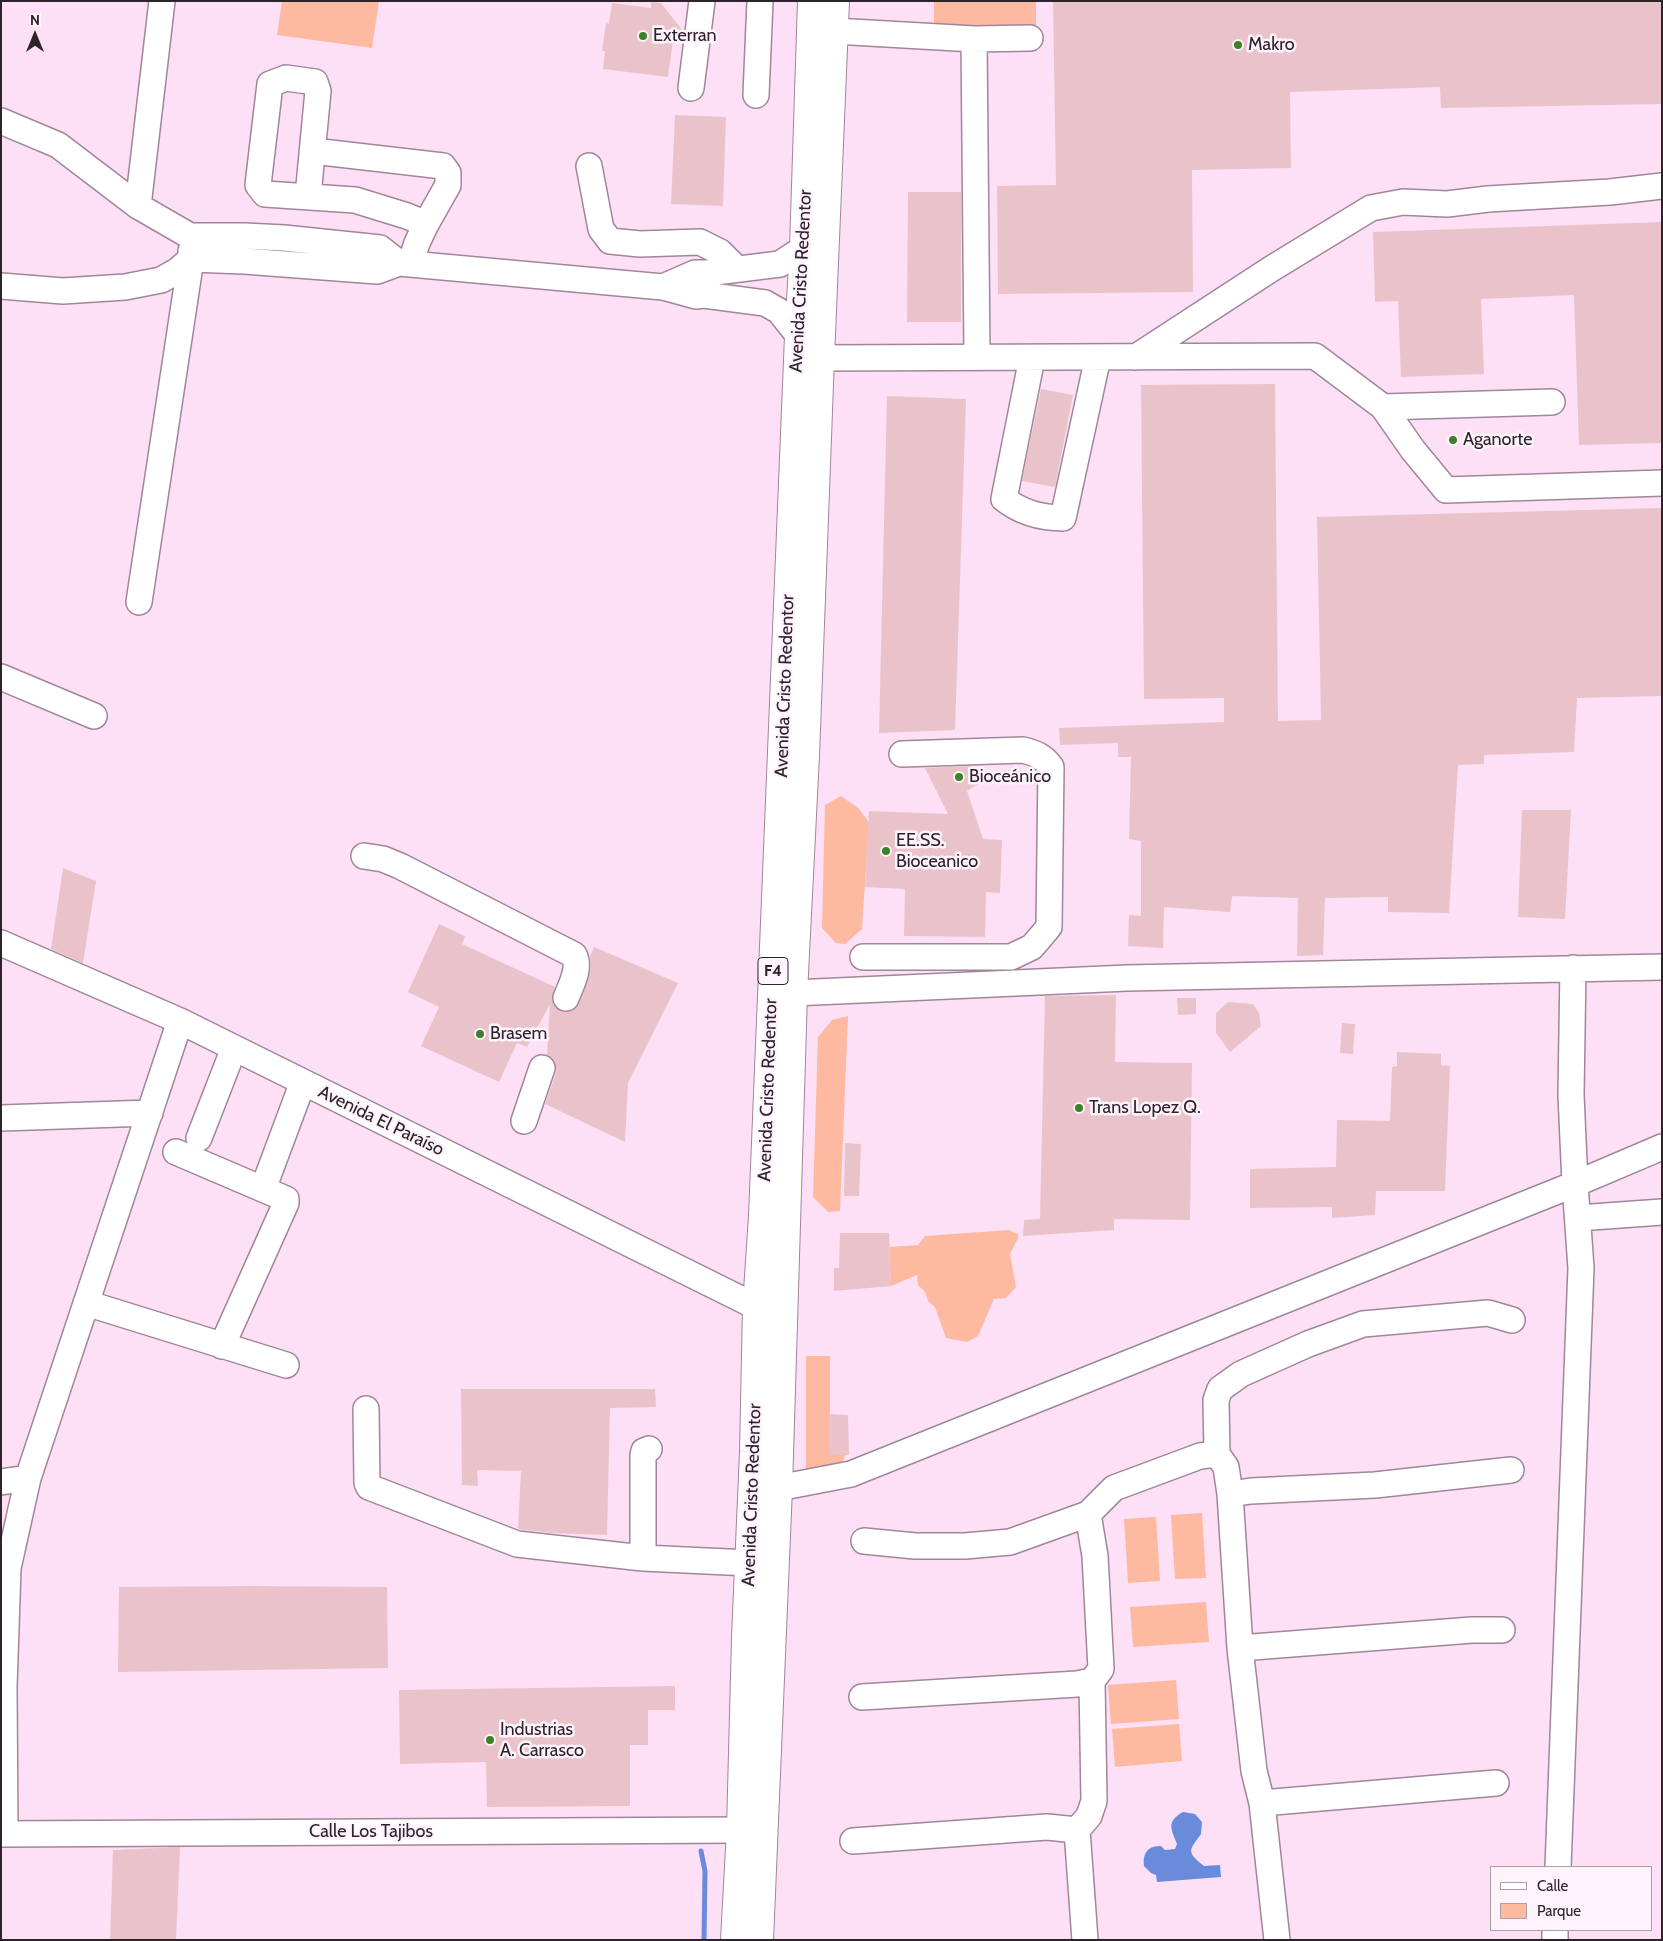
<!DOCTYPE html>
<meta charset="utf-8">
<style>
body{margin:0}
#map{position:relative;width:1663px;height:1941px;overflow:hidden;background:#fde0f6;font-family:Cabin,sans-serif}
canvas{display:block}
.frame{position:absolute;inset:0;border:2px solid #2d232b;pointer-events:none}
.legend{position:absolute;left:1490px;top:1866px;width:162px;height:65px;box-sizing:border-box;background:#fff3fc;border:1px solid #aba0a8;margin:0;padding:6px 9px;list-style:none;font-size:15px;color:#2d232b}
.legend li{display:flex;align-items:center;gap:10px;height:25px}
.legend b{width:25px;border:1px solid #aba0a8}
.north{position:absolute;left:10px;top:10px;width:50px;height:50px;-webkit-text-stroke:4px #fff3fc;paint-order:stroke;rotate:0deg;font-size:14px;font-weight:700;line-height:20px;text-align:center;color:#2d232b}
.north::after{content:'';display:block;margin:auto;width:18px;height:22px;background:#2d232b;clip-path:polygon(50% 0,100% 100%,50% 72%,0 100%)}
</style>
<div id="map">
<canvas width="1663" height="1941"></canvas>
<div class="frame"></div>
<ul class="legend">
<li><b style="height:6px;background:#fff"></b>Calle</li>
<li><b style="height:14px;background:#feb9a1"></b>Parque</li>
</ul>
<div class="north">N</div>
</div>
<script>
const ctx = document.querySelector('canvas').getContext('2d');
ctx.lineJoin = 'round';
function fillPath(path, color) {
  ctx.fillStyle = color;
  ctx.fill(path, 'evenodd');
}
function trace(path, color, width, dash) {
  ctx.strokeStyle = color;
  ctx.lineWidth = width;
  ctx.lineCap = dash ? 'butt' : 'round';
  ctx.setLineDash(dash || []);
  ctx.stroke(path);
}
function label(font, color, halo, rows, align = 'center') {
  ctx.font = font + ' Cabin,sans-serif';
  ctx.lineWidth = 5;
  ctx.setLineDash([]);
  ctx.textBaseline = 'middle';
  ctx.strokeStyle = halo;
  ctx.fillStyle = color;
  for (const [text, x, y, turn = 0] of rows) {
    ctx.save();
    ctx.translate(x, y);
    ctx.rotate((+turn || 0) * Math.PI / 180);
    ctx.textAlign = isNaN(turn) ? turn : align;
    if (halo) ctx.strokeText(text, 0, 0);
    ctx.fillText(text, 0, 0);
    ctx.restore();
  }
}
const green = new Path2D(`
 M282,1H379L372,48L277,35Z
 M934,1H1036V29H934Z
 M841,796L858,808L869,822L862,929L845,944L836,943L822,928L825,805Z
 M848,1016L840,1211L828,1212L813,1197L818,1037L832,1020Z
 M1009,1230L1018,1234V1238L1010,1254L1016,1287L1006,1298L994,1299L978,1336L967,1342L946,1338L935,1307L928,1301L925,1292L918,1285L917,1275L891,1286L889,1247L918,1245L925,1236Z
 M806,1356H830V1455H845L841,1470L806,1478Z
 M1202,1513L1206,1578L1175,1579L1171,1515Z
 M1156,1517L1160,1581L1128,1583L1124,1519Z
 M1206,1602L1209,1642L1133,1647L1130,1607Z
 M1176,1680L1179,1719L1111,1724L1108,1685Z
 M1179,1724L1182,1761L1115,1767L1112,1729Z`);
const water = new Path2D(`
 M1183,1812L1195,1814L1202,1822L1201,1834C1190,1850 1185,1851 1204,1866L1220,1865L1221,1877L1157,1882L1156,1875L1151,1873L1144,1866C1142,1854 1148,1845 1161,1846L1165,1850L1175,1849L1177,1844C1172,1830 1165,1822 1183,1812Z`);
const stream = new Path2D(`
 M701,1851L705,1871L704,1940`);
const building = new Path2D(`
 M1053,1H1662V104L1441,108L1440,87L1290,92L1291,168L1192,170L1193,292L998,294L997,186L1056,185Z
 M651,2L661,3L683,31L681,41L673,40L668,77L603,69L605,51H602L606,23L609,24L612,3L651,8Z
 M675,115L726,117L723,206L671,204Z
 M908,192H961V322H907Z
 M1662,222V443L1579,445L1574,295L1481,299L1484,374L1401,377L1398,301L1375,302L1373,232Z
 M1275,384L1278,721L1321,720L1317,517L1662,508V696L1577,698L1574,752L1484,755V764L1458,765L1449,913L1388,912V897L1325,898L1323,955L1297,956L1298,898L1232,896L1230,912L1164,907L1163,948L1128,946L1129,915L1141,916V841L1129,839L1131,757H1118V743L1060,745L1059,728L1224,722V698L1144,699L1141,385Z
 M1041,389L1073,395L1055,487L1022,481Z
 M887,396L966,399L955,730L879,733Z
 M971,766L981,782L967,791L983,839L1002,840L1000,893L986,892L985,937L904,936L905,889L865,887L869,811L948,814L925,768Z
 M1522,810H1571L1565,919L1518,917Z
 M63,868L96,881L83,963L51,949Z
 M439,924L465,936L462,944L555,987L552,1000L555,1007L561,1011L567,1012L574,1010L579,1003L588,980L591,967L590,956L594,947L678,983L628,1083L625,1142L545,1104L556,1073V1066L553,1059L547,1055L550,1004L527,1047L517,1043L499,1082L421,1046L439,1007L408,992Z
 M1116,995L1115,1062L1192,1063L1190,1220L1114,1219V1230L1023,1236L1024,1220L1040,1219L1045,996Z
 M1177,998H1196V1014L1178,1015Z
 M1228,1002L1253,1004L1259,1013L1261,1026L1230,1052L1216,1033V1013Z
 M1342,1023L1355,1024L1353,1054L1340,1053Z
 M1397,1052L1441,1054V1065L1450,1066L1445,1191H1376L1375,1215L1332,1218V1207L1250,1208V1169L1336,1167L1337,1120L1390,1121L1392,1067L1397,1066Z
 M845,1143L861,1144L859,1196H844Z
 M840,1233H889L891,1286L834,1291V1268H839Z
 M461,1389H655L656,1407L610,1408L607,1535L552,1533L518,1529L521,1471L477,1470L478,1486L462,1485Z
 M829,1414L848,1415L849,1455H830Z
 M252,1586L387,1587L388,1668L118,1672L119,1587Z
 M675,1686V1710H648V1745H630V1806L487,1807L486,1762L400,1764L399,1690Z
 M180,1847L176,1940H110L113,1850Z`);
const minor = new Path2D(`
 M834,31L974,39L1030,38
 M974,39L977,356
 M691,88L702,1
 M756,95L760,1
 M1,121L58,145L138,206L190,236H245L284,238L380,248L399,263
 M313,151L443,166L448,173V185L426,224
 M589,166L601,229L610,241L640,244L700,242L720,252L737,269
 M308,196L318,91L315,82L286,78L270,84L258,185L265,194L355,200L407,216L426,224L417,243L410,264
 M138,206L162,1
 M1,286L63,291L125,287L161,280L177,271L191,259V251
 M663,287L695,273H707L780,264L804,248
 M1136,357L1271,269L1371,208L1403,202L1447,204L1488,199L1610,192L1662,186
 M820,358L1315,356L1383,407L1413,450L1446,490L1662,483
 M1032,358L1004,499C1022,513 1041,518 1063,518L1098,357
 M1383,407L1552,402
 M139,602L191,259L244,261L377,271L399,263L663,287L696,296L704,295L765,303L779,311L799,336
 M1,677L94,716
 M364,856L383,859L400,866L574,955C581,968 571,985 566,998
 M1,943L180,1021L757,1307
 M863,957H1011L1032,947L1049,927L1051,767C1043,756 1035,753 1023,750L902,754
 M793,993L1127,978L1662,967
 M1,1118L150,1113
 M524,1121L542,1068
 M199,1138L234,1048
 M176,1152L286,1199V1203L222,1346
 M263,1189L303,1082
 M1578,1218L1662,1212
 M86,1303L286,1365
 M366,1409L367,1483L369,1487L517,1544L643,1558
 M649,1449L644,1451L643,1455V1558L749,1563
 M1,1482L28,1478
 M778,1488L851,1474L1575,1184L1662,1147
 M1230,1494L1251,1491L1375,1485L1511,1470
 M864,1541L915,1546H965L1010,1542L1088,1514L1114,1488L1200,1456L1217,1454
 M1240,1648L1472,1630H1502
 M1,1687H4L8,1568L28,1478L180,1021
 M4,1687L5,1834
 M862,1697L1077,1684L1092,1681
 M1262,1803L1496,1783
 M1,1834L741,1830
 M853,1841L1047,1827L1077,1830
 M1558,1867L1581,1268L1575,1184L1571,1095L1573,968
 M1085,1940L1077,1830L1089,1816L1094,1801L1092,1681L1101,1669L1095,1556L1088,1514
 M1277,1940L1262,1803L1254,1771L1240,1648L1230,1494L1226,1467L1217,1454L1216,1400L1220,1389L1241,1374L1308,1344L1363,1324L1488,1313L1512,1320
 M1555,1940V1930`);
const highway = new Path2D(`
 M735,1940L741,1830L746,1637L754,1452L757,1307L763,1216L799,336L804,248L812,1
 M759,1940L778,1488L793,993L805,756L820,358L835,1`);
const markers = [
 [643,36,5,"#3b8228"],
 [1238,45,5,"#3b8228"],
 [1453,440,5,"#3b8228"],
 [959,777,5,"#3b8228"],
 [886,851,5,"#3b8228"],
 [480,1034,5,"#3b8228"],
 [1079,1108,5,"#3b8228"],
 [490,1740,5,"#3b8228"]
];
const shields = [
 [773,971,30]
];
const shieldNames = [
 ["F4",773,971]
];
const poiNames = [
 ["Exterran",653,36],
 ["Makro",1248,45],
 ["Aganorte",1463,440],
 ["Bioceánico",969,777],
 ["EE.SS.",896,841],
 ["Bioceanico",896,862],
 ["Brasem",490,1034],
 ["Trans Lopez Q.",1089,1108],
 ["Industrias",500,1730],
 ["A. Carrasco",500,1751]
];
const streetNames = [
 ["Avenida Cristo Redentor",801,281,-87],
 ["Avenida Cristo Redentor",785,686,-88],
 ["Avenida Cristo Redentor",768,1090,-88],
 ["Avenida El Paraíso",381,1121,26],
 ["Avenida Cristo Redentor",752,1495,-88],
 ["Calle Los Tajibos",371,1832]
];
fillPath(green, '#feb9a1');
fillPath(water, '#6a8adc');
trace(stream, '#6a8adc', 5);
fillPath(building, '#e9c3c9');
trace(minor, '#a0869b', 28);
trace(highway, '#a0869b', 30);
trace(minor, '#fff', 25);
trace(highway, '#fff', 28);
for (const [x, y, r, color] of markers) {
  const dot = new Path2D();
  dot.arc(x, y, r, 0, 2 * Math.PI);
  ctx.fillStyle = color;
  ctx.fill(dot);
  trace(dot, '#fff3fc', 2);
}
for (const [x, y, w] of shields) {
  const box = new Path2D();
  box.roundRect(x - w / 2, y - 13.5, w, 27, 4);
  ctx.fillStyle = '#fff3fc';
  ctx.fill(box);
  trace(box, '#2d232b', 1);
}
label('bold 16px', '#2d232b', null, shieldNames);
label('18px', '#2d232b', '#fff3fc', poiNames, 'left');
label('18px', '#2d232b', '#fff3fc', streetNames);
</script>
